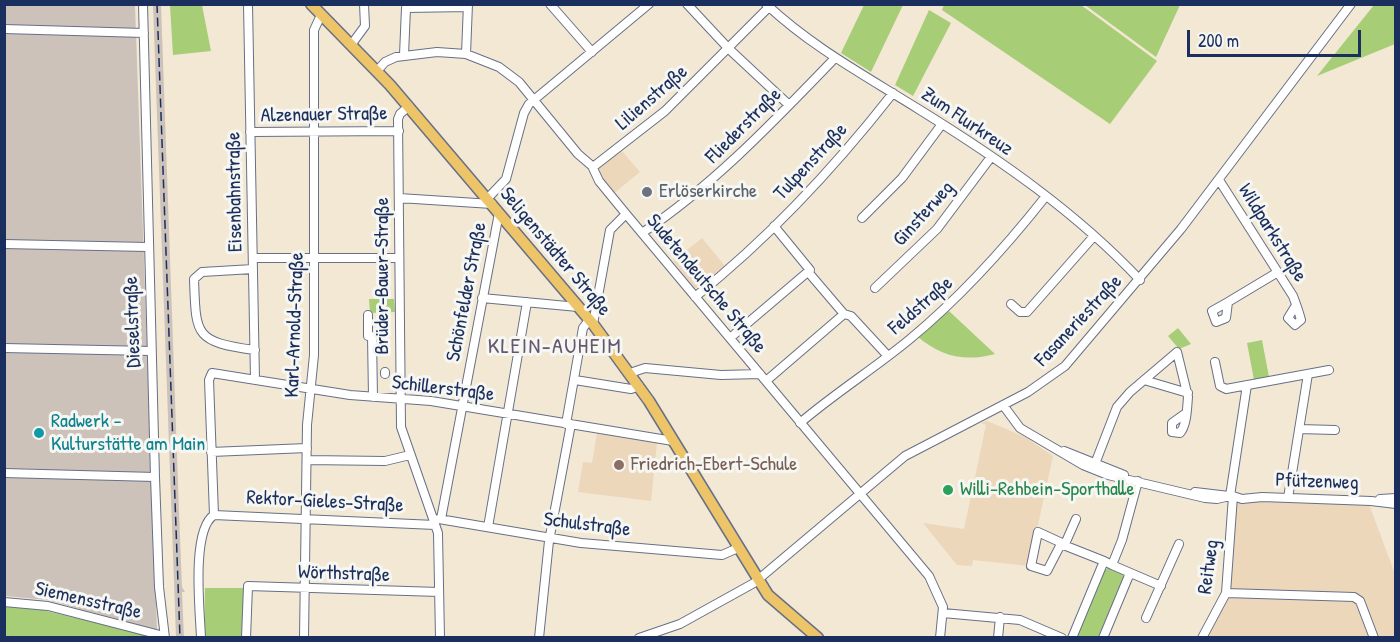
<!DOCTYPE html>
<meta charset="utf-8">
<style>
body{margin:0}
#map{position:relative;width:1400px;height:642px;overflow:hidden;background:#f2e8d4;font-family:"Patrick Hand",sans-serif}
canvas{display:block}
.frame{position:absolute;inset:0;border:6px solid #1b2f5e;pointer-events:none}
.scale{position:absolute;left:1187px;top:30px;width:174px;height:27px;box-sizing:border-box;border:3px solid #1b2f5e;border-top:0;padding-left:8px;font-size:18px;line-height:21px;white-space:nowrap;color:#1b2f5e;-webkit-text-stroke:4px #f6f6f2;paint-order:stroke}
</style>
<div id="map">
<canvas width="1400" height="642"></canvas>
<div class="frame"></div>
<div class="scale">200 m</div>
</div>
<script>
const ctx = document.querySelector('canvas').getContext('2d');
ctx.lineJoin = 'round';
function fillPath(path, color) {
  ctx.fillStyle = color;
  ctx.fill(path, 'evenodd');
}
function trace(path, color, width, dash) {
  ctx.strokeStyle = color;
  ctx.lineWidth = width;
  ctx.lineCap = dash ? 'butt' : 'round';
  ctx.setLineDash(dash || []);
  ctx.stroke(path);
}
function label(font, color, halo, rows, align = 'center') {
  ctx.font = font + ' "Patrick Hand",sans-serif';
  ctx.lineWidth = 6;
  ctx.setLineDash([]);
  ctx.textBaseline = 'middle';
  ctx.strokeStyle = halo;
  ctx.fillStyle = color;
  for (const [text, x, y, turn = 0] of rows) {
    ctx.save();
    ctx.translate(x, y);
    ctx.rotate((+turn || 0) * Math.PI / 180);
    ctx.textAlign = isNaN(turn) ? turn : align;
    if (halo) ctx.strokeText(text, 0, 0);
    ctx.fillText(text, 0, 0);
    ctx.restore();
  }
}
const built = new Path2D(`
 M622,151L640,172L613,194L600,177L599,168Z
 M702,238L725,266L695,289L673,261Z
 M987,421L1025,437L1053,456L1029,566L973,560L972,566L957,565L923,523L964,529L986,425L981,423Z
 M597,433L657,443L651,501L578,492L583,462L592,463Z
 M1228,500L1369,504L1395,574V637L1198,638L1218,603L1223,590Z`);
const industrial = new Path2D(`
 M4,5H135L157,630L47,600L5,596Z
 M153,5H161L179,512L182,587L185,592H182L184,638L176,637Z`);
const green = new Path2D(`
 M170,5H202L211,51L173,55Z
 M864,5H903L871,72L841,53Z
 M944,5H1081L1157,61L1110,124L942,10Z
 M1085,5H1180L1156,57Z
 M1374,5H1395V44L1317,76Z
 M929,10L951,23L913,96L895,85Z
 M369,299H394L395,312L370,313Z
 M949,311L995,354C965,362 941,357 917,336Z
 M1178,328L1191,344L1179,349L1168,336Z
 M1262,340L1269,377L1254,380L1247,343Z
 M1110,567L1123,573L1124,579L1098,637H1077L1105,570Z
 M205,588H245L243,637L204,638Z
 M4,605L38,609L154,637H5Z`);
const minor = new Path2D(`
 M143,4L155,477L159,587L165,638
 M248,4L255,380
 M550,4L592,52
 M687,4L729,49L789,105
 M766,4C813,48 866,76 920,110C999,159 1076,212 1140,280
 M4,29L144,33
 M351,45L365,26L364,4
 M466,54L468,4
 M404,55L406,8L468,7
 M377,71L385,62L396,57L437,52L466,54L499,67L519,82L578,154L592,166L599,181L626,214L929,576L943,607L940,638
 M409,106L400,114L398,119L401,427L438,533L440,638
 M250,132L399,131
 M593,167L665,111L769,7
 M1219,180L1293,296C1296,304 1299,312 1301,320L1295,325L1288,318L1296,305
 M399,198L492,204
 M487,199L506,179L524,113L529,104L649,4
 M862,218L902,178L942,124
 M642,233C715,184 775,120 835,58
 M4,244L147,247
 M253,258H399
 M253,269L202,272L194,279C196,335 194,342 255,350
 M809,273L844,314L851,316L887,355
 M875,288L937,229L991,157
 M695,297C769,238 835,167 893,93
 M482,298L578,307
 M1228,302L1212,311L1216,322L1226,318L1228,302L1278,272
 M1011,304L1020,312H1027L1094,236
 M368,315V336H372L373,397
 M593,324L610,230L626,214
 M730,338L810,270L774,226
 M4,348L151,351
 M1215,362L1220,386L1226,389L1329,370
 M385,372V374
 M630,373L645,368L721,375L760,374
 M575,380L631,389L639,386
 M1144,380L1188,393
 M766,381L844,314
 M1003,405L1020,428L1083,465L1108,475L1205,498L1217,499L1230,496
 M800,423C835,393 875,368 910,339C962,296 1005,248 1046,196
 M566,424L583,328L589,320
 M1299,429L1335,430
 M1064,451L1124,475
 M211,452L307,448
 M307,460L385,461L410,455
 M1093,469L1117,407L1130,392L1177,352L1188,397C1187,408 1187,425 1180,433L1172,432V423L1186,413
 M4,473L155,477
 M1195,492L1229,496
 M1230,496L1247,385
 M1233,496L1242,499L1262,497L1371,501L1396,504
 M1288,498L1308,374
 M1380,499L1396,498
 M214,515L435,525
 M439,519L581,543L722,555L738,548
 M441,519L499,213
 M488,527L527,302
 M1064,544L1038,532L1031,566L1047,571L1061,544L1104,561
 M1065,544L1076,519
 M1112,565L1161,586
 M1226,593L1354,597L1360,601L1374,638
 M4,602L48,606L164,636
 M943,613L1020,620L1062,638
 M1146,618L1179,544
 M201,638C200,611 191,530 214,515L209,380L212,373L350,395L431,401L673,441
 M246,638L248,586L439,592
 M304,638L307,425L314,355V30L321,15
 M539,638L549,541L571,424
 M639,638L680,624L754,583L905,456L1028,392L1065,366L1181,229L1351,4
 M998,638L1000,617
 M1072,638L1104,561L1112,565L1122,540L1138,481
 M1103,638L1130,573
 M1202,638L1226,593L1233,496`);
const major = new Path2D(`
 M311,4L390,85L593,324L649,401L768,595L818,638`);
const rail = new Path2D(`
 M157,4L180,638`);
const markers = [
 [647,192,6,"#6b7280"],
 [39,433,6,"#0f9aa8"],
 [619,465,6,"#8d6e63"],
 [948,490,6,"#2e9e5b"]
];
const streetNames = [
 ["Lilienstraße",652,98,-41],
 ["Alzenauer Straße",324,115,-1],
 ["Zum Flurkreuz",967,122,34],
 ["Fliederstraße",744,126,-45],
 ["Tulpenstraße",811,162,-47],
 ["Eisenbahnstraße",235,192,-91],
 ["Ginsterweg",924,214,-48],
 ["Wildparkstraße",1272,233,58],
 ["Seligenstädter Straße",555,252,50],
 ["Brüder-Bauer-Straße",383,276,-90],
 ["Sudetendeutsche Straße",706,284,50],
 ["Schönfelder Straße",467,292,-79],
 ["Feldstraße",921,306,-41],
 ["Fasaneriestraße",1079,321,-47],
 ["Dieselstraße",133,322,-92],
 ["Karl-Arnold-Straße",295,325,-88],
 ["Schillerstraße",443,389,7],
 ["Pfützenweg",1317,482,2],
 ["Rektor-Gieles-Straße",325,502,3],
 ["Schulstraße",587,525,7],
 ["Reitweg",1209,567,-82],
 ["Wörthstraße",344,574,2],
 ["Siemensstraße",88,601,13]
];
const worshipNames = [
 ["Erlöserkirche",659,192]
];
const cultureNames = [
 ["Radwerk -",51,422],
 ["Kulturstätte am Main",51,445]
];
const educationNames = [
 ["Friedrich-Ebert-Schule",631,465]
];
const leisureNames = [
 ["Willi-Rehbein-Sporthalle",960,490]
];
const quarterNames = [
 ["KLEIN-AUHEIM",555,347]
];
fillPath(built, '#edd7bb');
fillPath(industrial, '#ccc2b9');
fillPath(green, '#a8cd77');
trace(minor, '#667087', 10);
trace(major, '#667087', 13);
trace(minor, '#fff', 8);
trace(major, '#eec469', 10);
trace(rail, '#1b2f5e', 1.5, [9, 4.5]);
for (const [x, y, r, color] of markers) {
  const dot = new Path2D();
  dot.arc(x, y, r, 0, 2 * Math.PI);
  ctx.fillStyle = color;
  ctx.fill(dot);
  trace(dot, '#f6f6f2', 2);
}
label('20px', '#1b2f5e', '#f6f6f2', streetNames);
label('20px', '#5b616d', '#f6f6f2', worshipNames, 'left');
label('20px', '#0d838f', '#f6f6f2', cultureNames, 'left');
label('20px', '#785e54', '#f6f6f2', educationNames, 'left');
label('20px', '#27864d', '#f6f6f2', leisureNames, 'left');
ctx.letterSpacing = '1.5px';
label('22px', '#63586f', '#f6f6f2', quarterNames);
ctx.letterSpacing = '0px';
</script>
